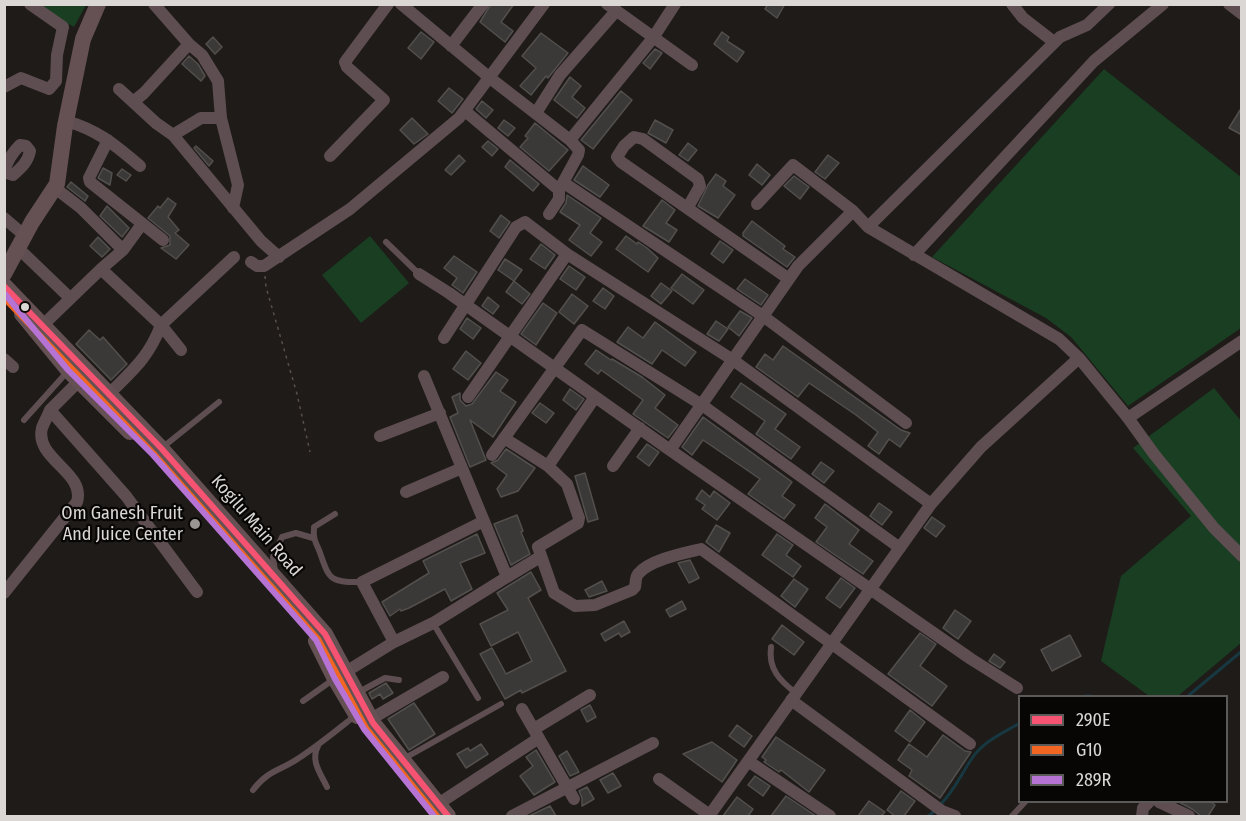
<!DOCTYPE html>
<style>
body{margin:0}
#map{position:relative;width:1246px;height:821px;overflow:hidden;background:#1e1b18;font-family:"Fira Sans Condensed",sans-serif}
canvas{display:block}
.frame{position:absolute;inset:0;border:6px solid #dbd7d4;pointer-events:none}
.legend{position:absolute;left:1018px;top:695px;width:210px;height:108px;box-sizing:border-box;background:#080605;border:2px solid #5c5a58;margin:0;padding:8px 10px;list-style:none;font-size:18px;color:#dbd7d4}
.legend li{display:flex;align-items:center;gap:12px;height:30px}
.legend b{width:30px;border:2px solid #5c5a58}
</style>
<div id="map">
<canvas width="1246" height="821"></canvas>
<div class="frame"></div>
<ul class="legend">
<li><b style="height:8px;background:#f65372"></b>290E</li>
<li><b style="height:8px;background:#f26522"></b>G10</li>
<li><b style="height:8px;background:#b673d3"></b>289R</li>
</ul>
</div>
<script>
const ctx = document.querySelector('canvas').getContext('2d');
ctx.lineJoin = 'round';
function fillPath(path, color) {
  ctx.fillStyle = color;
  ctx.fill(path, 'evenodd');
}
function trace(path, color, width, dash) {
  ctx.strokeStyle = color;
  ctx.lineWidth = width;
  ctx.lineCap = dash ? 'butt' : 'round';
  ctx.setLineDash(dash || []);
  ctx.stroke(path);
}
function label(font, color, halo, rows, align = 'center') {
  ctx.font = font + ' "Fira Sans Condensed",sans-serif';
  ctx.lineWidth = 4.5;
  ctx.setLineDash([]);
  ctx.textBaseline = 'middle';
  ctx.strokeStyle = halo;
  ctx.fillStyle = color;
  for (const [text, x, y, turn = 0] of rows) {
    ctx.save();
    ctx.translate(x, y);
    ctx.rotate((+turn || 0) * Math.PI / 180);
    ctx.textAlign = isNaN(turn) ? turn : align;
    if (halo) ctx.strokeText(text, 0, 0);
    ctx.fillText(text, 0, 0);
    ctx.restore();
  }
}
const green = new Path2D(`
 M37,5H86L74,27Z
 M1104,69L1241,177V328L1128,406L1071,337L1046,318L932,257Z
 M370,236L409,283L361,323L322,275Z
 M1214,388L1241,421V643L1178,696H1149L1101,661L1121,576L1191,516L1133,448Z`);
const stream = new Path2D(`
 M1085,696H1091
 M1188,696L1242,651
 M940,805C955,790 961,774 973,757C984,741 1003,733 1020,723
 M928,816L936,810`);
const building = new Path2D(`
 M491,4H514L501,22L513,31L505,42L480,22Z
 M768,4H785L777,18L765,9Z
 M421,32L434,42L421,59L408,48Z
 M722,32L729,37L727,41L744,52L737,62L714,44Z
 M541,33L568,53L548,78L546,76L531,95L520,86L536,68L522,56Z
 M213,37L222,47L215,54L206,44Z
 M655,49L662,53L650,69L643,63Z
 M189,56L198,64L205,76L201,81L182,64Z
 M570,77L581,86L572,97L585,108L577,118L554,100Z
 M449,88L463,99L452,113L438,101Z
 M621,91L632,100L593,149L581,140Z
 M482,101L493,110L486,118L476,109Z
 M1242,107V135L1229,128Z
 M412,118L428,134L414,144L400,130Z
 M504,120L515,128L508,136L498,128Z
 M655,120L673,130L666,143L648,133Z
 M535,123L568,150L549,171L520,147L528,138L525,136Z
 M488,141L498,149L492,156L482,147Z
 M688,143L697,150L688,161L679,155Z
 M196,146L213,161L209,166L194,148Z
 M459,155L465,161L451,175L445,170Z
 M828,155L839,163L825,179L815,172Z
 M510,160L539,184L533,191L505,167Z
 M757,164L770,175L762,185L749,175Z
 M583,166L609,185L600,197L574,180Z
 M103,168L112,173L110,185L98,178Z
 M122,169L131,175L126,181L117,175Z
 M716,174L726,181L723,186L735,195L718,218L698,206L708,185Z
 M794,176L809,187L800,199L784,186Z
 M71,182L88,196L85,201L67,187Z
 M567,195L601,218L590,233L602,242L591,256L569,240L580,225L560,212L566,203Z
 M168,198L176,204L168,217L179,230L175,233L189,245L176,259L161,248L170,245V236L148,218L158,206L160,208Z
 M662,200L675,210L666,223L677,230L669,242L643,226Z
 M107,206L129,228L122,237L100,216Z
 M501,215L510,222L499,238L490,231Z
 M752,221L785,246L783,249L795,257L787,267L743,236V233Z
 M626,236L637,244L638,242L647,248L658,258L648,272L616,249Z
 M98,237L110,249L102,257L90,246Z
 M720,241L733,250L723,263L711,254Z
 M541,244L555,255L545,269L530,259Z
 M454,256L477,272L463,293L452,285L457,278L444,268Z
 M505,259L522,270L514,281L498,270Z
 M569,266L585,277L576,290L560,279Z
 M682,274L704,290L693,304L671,288Z
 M745,279L768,295L761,305L737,289Z
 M514,281L530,294L522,304L506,292Z
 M661,283L672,291L661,304L651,296Z
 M603,288L614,296L605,309L593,301Z
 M572,294L588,306L574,324L559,312Z
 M488,297L499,306L493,314L482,306Z
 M543,303L557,313L536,345L521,334Z
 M740,311L752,318L739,336L728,327Z
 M467,318L481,328L473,339L460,329Z
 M716,321L728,329L719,341L707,334Z
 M655,322L696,352L685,366L662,350L652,364L617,342L628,327L643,338Z
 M89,330L100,340L103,337L127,364L111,380L76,344Z
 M783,346L901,430L910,433L900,447L889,439L879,454L868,446L878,432L856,415L809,383L798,397L756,367L765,354L773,360Z
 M596,350L611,360L612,359L642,377L665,395L655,408L678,425L668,438L633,414L643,400L601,370L598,374L585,364Z
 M466,351L481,363L468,380L453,369Z
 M496,372L508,380L500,391L516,402L493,437L470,420L486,460L470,467L450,417L458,413L452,397L460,393V400L466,406L472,404Z
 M741,383L786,414L775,429L800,447L791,459L756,434L765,421L731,397Z
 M570,389L584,399L576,410L563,400Z
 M540,403L554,413L546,423L532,413Z
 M703,417L792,482L782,496L795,505L784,519L748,494L760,479L747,470L703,440L692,455L682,447Z
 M647,444L659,452L649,466L637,457Z
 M506,449L535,468L518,491L501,497L497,489L507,475L491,463L498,460Z
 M821,462L834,471L824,483L812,474Z
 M585,473L598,519L588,522L575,476Z
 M702,490L710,497L714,491L730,503L717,520L702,509L705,505L696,499Z
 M879,503L892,512L882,525L870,516Z
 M825,504L859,530L849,544L873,561L863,574L816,542L827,527L815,518Z
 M517,515L523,531L521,532L530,554L511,565L494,524Z
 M932,517L945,526L936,537L924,528Z
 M716,525L730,533L719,552L706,542Z
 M477,534L485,553L460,563L472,589L451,601L445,589L409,608L401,611L400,609L390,616L382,602L429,573L423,561Z
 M777,534L793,545L786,555L801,566L793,577L762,555Z
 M690,560L699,578L689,583L678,563Z
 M531,572L541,590L528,598L566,671L522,693L521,690L505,699L480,654L492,648L506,674L532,661L518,632L491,646L480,624L508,610L497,593Z
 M841,578L855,588L840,608L826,598Z
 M794,579L808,589L795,607L781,596Z
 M602,581L607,591L589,597L585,590Z
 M682,601L686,609L670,617L666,610Z
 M955,610L971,621L958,639L943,628Z
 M624,621L630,632L621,637L619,633L605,641L601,634Z
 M782,625L804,642L794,655L772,639Z
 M920,633L936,644L920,666L947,686L932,706L888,674Z
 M1070,635L1081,656L1052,671L1041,650Z
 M994,654L1005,662L1000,668L989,661Z
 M386,683L393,693L383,699L380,694L372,699L369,693Z
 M414,703L435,734L409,750L388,719Z
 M590,705L596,717L587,722L581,710Z
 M910,710L925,722L910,742L895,731Z
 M737,725L752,736L744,747L729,736Z
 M943,735L965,751L971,752L940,798L909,776L912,770L898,760L909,744L927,757Z
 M776,737L825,770L809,792L781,770L779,772L764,762L766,760L762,757Z
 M712,742L737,760L722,782L683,754Z
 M481,744L488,754L466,768L457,754L468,748L470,751Z
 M536,750L555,782L534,795L520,776L533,766L526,757Z
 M567,751L579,772L570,776L559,756Z
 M613,773L621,786L608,793L600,780Z
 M755,776L770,786L763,796L748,785Z
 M587,787L594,799L582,806V798L579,791Z
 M901,791L915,801L904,816H895L887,810Z
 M786,796L816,816H771Z
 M737,797L753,809L748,816H723Z
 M869,801L885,812L881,816H858Z
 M1177,801H1210L1215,805L1208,816H1201L1192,809Z
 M550,806L556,816H529Z`);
const path = new Path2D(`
 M265,276L266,287L297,394L310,452`);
const lane = new Path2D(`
 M386,242L419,274
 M24,420L68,371
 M163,447L219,402
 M335,514L314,527C313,538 315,541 319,550C329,578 328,583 362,582
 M275,571L273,557L282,537L296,533L313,538
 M433,623L478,698
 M771,647C768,669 780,681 796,693
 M357,693L385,678L399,680
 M303,701L334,679
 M318,746C310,761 321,774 327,787
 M405,758L501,704
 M253,790C268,770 280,771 299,758C319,745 337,730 356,715
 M1012,816L1025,802`);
const street = new Path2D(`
 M154,4L189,44L202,55L218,81L221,118L238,185L233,208
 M401,4L490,78L570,140L579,150L578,155L559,190V199L549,214
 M607,4L692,65
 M1012,4L1023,18L1054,42
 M1229,4L1242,14
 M451,46L483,4
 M4,87L21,78L49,89L56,81L57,55L63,27L30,4
 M119,89L156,123L173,135L201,118H221
 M133,102L144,93L189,44
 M465,111L559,190
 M536,113L560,75L616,11
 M66,121C98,130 115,145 140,166
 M173,135L261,241L279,257
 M108,140L89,178L90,182L163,240
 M570,140L653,38L675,4
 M20,145L26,146L30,151C28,162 21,168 13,175L4,172C7,161 12,153 20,145Z
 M330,156L384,100L347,67L345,62L388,4
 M564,183L763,316L906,423
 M55,188L81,208L123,250
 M757,204L793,165L853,211
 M688,207L700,186L698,179L643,139L634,137L624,146L617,157L621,162L789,279
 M4,218L24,235
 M868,227L1060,37L1087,25L1109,4
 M18,248L70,298
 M914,255L1094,61L1163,4
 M251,262L257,266H264L350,209L459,118L544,4
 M101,269L123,250L142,224
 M419,274L449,293L670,450
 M44,324L101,269L161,325L234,257
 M161,325L181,350
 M444,338L516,227L525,222L567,254L733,360L931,504L709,816
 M4,359L13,367
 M79,381L50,410L126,496L197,592
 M109,394C133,370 149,357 161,325
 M468,397L567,254
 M1128,418L1242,341
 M380,436L440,413
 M504,438L548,466L567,484L579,518L578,523L538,547L554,593L575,606L595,605L632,590L635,587C636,583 635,578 638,574C649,560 684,553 701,549L970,744
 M492,455L582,330L702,405L900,548
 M548,466L595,397
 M613,466L640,428
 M406,492L462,468
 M931,504L981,447L1079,358
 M507,577L540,557
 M4,593L77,502C86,472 34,459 42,428C44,422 48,416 50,410
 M394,642L433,623L507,577L424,376
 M339,676L394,642L362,582L484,521
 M1017,688L971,659L670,450L798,266L853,211L868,227L1059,339L1079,358L1128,418L1154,454L1214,528L1242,556
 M791,700L942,811L955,816
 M522,709L574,799
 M371,719L443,677
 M534,729L590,695
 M748,761L830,816
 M659,779L711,816
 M1159,802L1189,816
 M438,804L539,738
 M512,816L653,743
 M1142,816L1143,808L1149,802`);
const secondary = new Path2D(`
 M4,274L32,222L57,184L65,126L83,39L98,4
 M4,285L161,448L325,634L373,723L448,816
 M22,314L68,370L130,432
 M316,641L335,679L357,716`);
const bus1 = new Path2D(`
 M4,286L161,448L325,634L373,723L448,816`);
const bus2 = new Path2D(`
 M4,298L154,454L318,639L366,728L437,816`);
const bus3 = new Path2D(`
 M4,293L68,370L153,455L316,640L335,679L364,729L434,816`);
const markers = [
 [25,307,5,"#dbd7d4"],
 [195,524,6,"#999592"]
];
const poiNames = [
 ["Om Ganesh Fruit",183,514],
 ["And Juice Center",183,535]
];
const streetNames = [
 ["Kogilu Main Road",256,526,49]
];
fillPath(green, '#193e22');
trace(stream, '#173840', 3);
fillPath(building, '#3b3937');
trace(building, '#524f4d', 1.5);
trace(path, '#594d4e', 1.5, [3, 4.5]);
trace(lane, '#5e4e51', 6);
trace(street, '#5e4e51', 12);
trace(secondary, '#655054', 16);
trace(bus1, '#f65372', 6);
trace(bus2, '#f26522', 6);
trace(bus3, '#b673d3', 6);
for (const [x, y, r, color] of markers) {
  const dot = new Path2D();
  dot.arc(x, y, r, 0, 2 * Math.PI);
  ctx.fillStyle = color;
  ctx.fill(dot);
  trace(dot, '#080605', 2);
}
label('18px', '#dbd7d4', '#080605', poiNames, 'right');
label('18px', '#dbd7d4', '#080605', streetNames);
</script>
